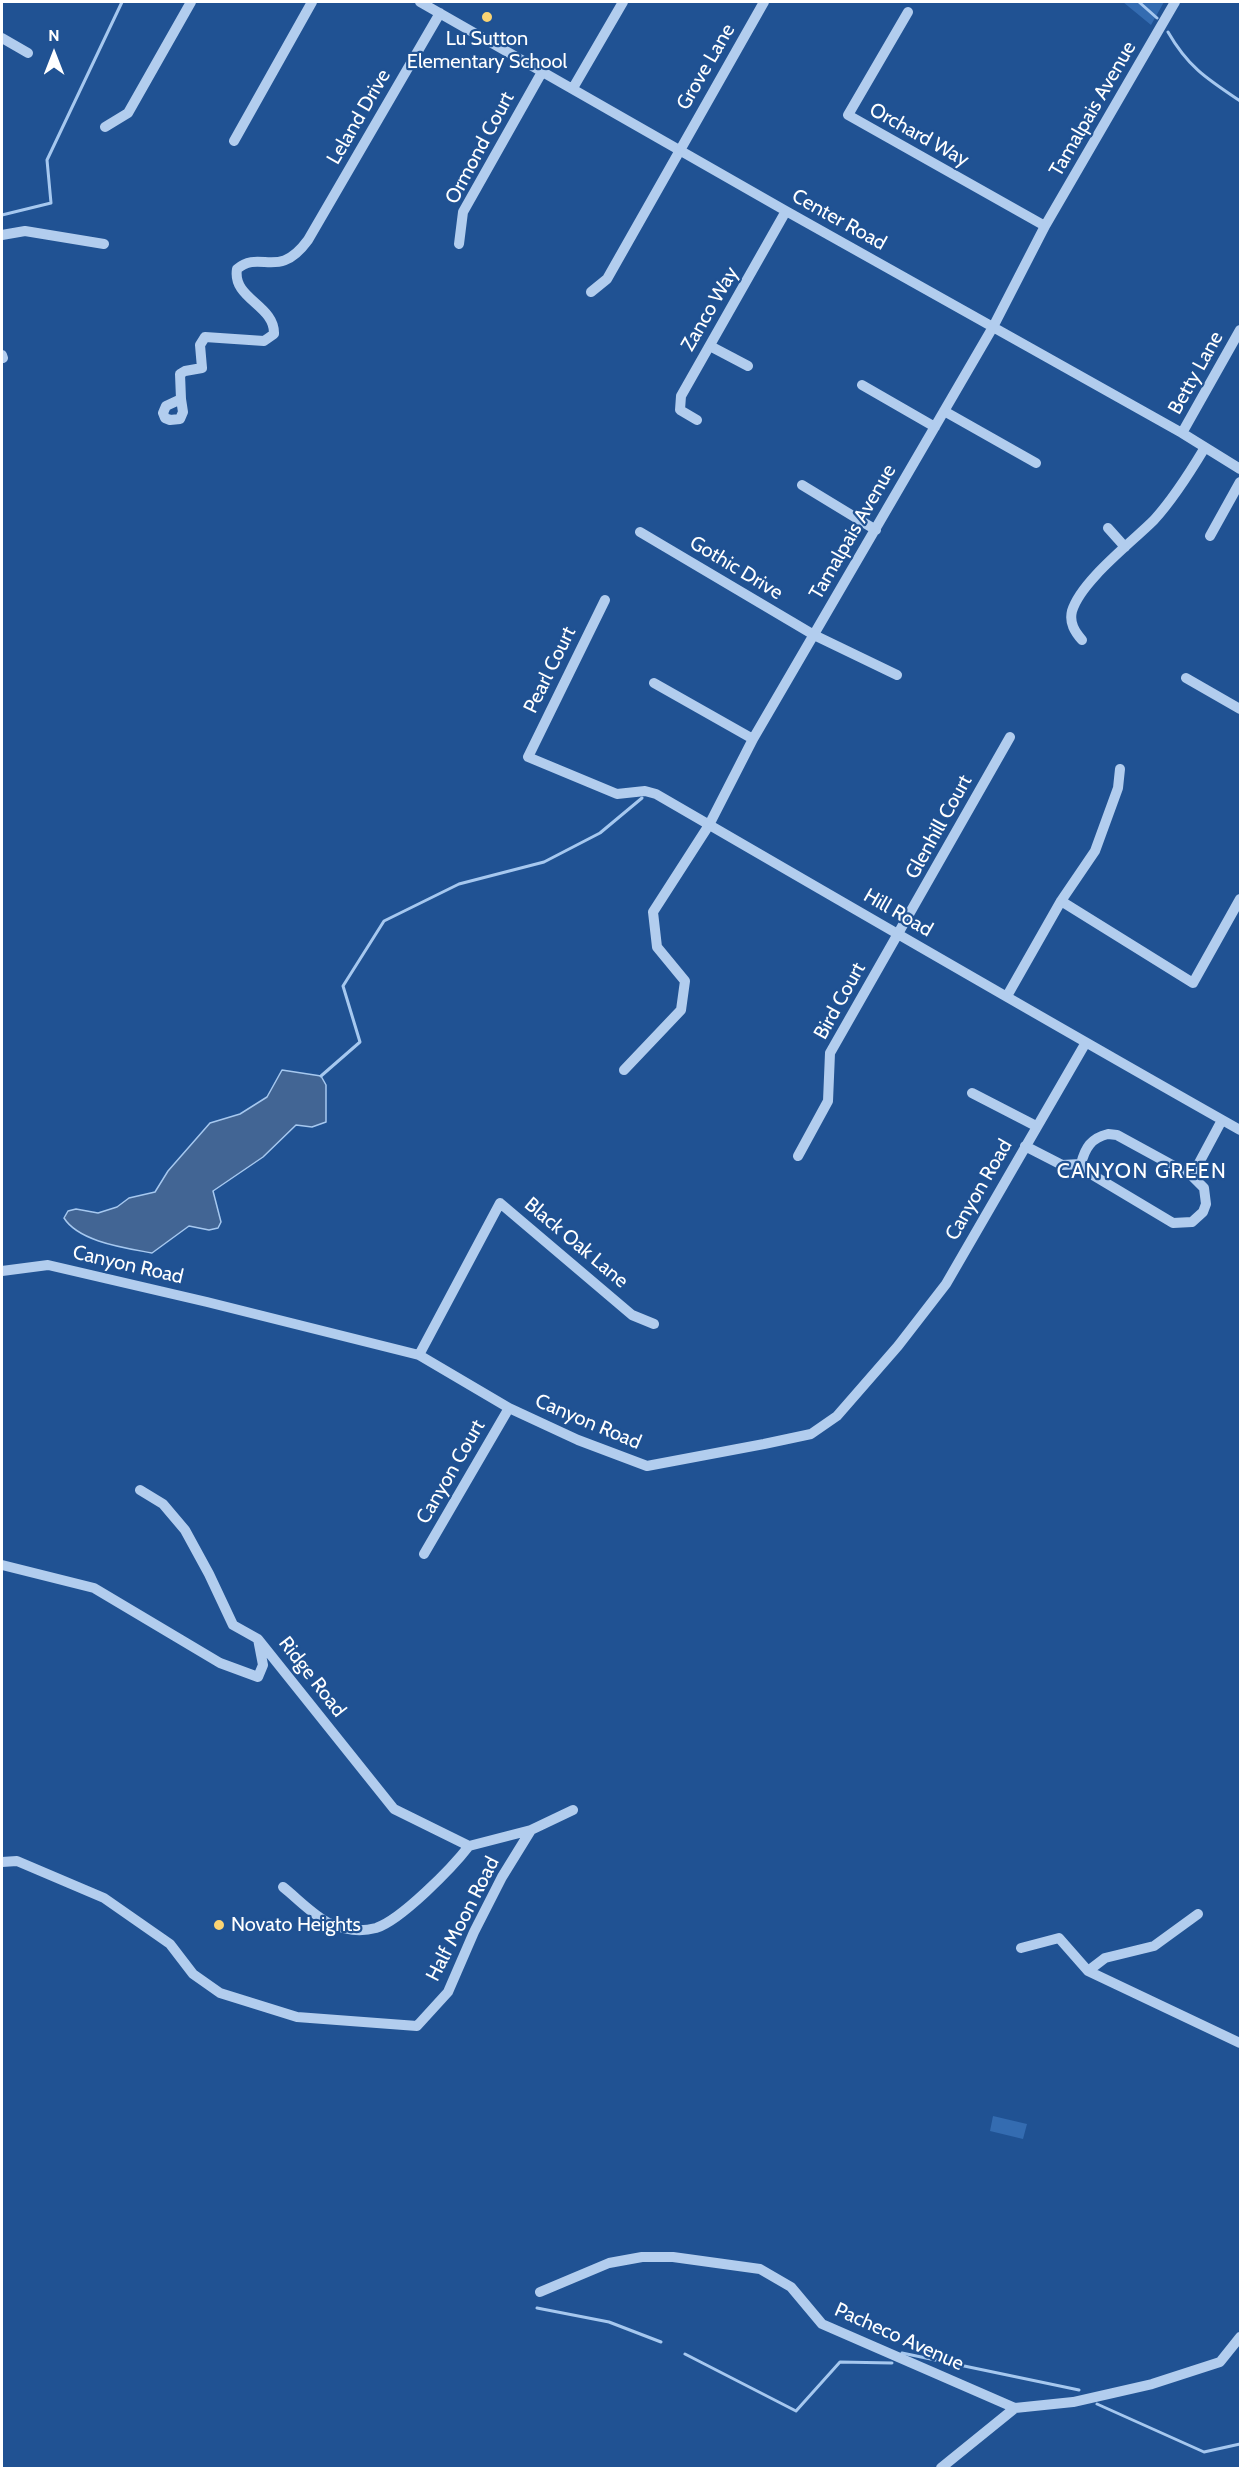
<!DOCTYPE html>
<style>
body{margin:0}
#map{position:relative;width:1242px;height:2470px;overflow:hidden;background:#205293;font-family:Cabin,sans-serif}
canvas{display:block}
.frame{position:absolute;inset:0;border:3px solid #fff;pointer-events:none}
.north{position:absolute;left:24px;top:24px;width:60px;height:60px;-webkit-text-stroke:4px #205293;paint-order:stroke;rotate:0deg;font-size:16px;font-weight:700;line-height:24px;text-align:center;color:#fff}
.north::after{content:'';display:block;margin:auto;width:21px;height:27px;background:#fff;clip-path:polygon(50% 0,100% 100%,50% 72%,0 100%)}
</style>
<div id="map">
<canvas width="1242" height="2470"></canvas>
<div class="frame"></div>
<div class="north">N</div>
</div>
<script>
const ctx = document.querySelector('canvas').getContext('2d');
ctx.lineJoin = 'round';
function fillPath(path, color) {
  ctx.fillStyle = color;
  ctx.fill(path, 'evenodd');
}
function trace(path, color, width, dash) {
  ctx.strokeStyle = color;
  ctx.lineWidth = width;
  ctx.lineCap = dash ? 'butt' : 'round';
  ctx.setLineDash(dash || []);
  ctx.stroke(path);
}
function label(font, color, halo, rows, align = 'center') {
  ctx.font = font + ' Cabin,sans-serif';
  ctx.lineWidth = 4.5;
  ctx.setLineDash([]);
  ctx.textBaseline = 'middle';
  ctx.strokeStyle = halo;
  ctx.fillStyle = color;
  for (const [text, x, y, turn = 0] of rows) {
    ctx.save();
    ctx.translate(x, y);
    ctx.rotate((+turn || 0) * Math.PI / 180);
    ctx.textAlign = isNaN(turn) ? turn : align;
    if (halo) ctx.strokeText(text, 0, 0);
    ctx.fillText(text, 0, 0);
    ctx.restore();
  }
}
const green = new Path2D(`
 M1123,2H1164L1151,25Z
 M993,2116L1027,2124L1023,2139L990,2131Z`);
const water = new Path2D(`
 M282,1070L321,1076L326,1085V1122L312,1127L296,1125L263,1157L213,1191L221,1222L218,1228L209,1230L189,1226L152,1253C126,1248 79,1242 64,1218L68,1211L76,1209L98,1213L117,1207L129,1198L155,1192L168,1171L210,1123L240,1114L267,1097Z`);
const stream = new Path2D(`
 M1139,2L1157,18
 M1168,32C1188,67 1207,79 1240,101
 M2,215L51,203L47,160L122,2
 M321,1076L360,1042L343,986L384,921L459,884L544,862L600,833L642,798
 M537,2308L609,2322L661,2342
 M902,2353L1079,2390
 M685,2354L796,2411L840,2362L892,2363
 M1097,2404L1204,2452L1240,2444`);
const minor = new Path2D(`
 M420,2L786,211L1182,433L1240,469
 M908,12L848,115L1045,226
 M2,38L28,53
 M573,88L623,2
 M105,127L128,113L191,2
 M234,141L312,2
 M2,235L25,231L104,244
 M459,244L463,212L542,72
 M591,292L607,279L764,2
 M710,346L748,366
 M2,355L3,358
 M862,385L935,427
 M181,399L183,412L180,419L170,420L165,418L163,413L166,406L181,399L180,374L185,371L202,368L200,345L205,337L264,341L274,334C275,305 232,299 237,269C261,249 278,281 308,240L440,13
 M944,411L1036,463
 M697,420L680,410L681,396L786,211
 M1182,433L1240,330
 M802,485L876,530
 M1108,528L1125,547
 M640,532L814,635L897,675
 M1210,536L1240,482
 M605,600L528,757L617,794L645,791L656,794C851,907 1045,1020 1240,1130
 M1082,640C1075,632 1069,623 1072,611C1081,581 1131,543 1154,520C1174,498 1189,474 1204,449
 M1186,678L1240,709
 M654,683L753,739
 M1061,901L1193,983L1240,899
 M1007,996L1061,901L1095,851L1118,788L1120,769
 M624,1070L681,1010L685,981L657,947L653,912L709,825L753,739L993,327L1045,226L1175,2
 M972,1093L1036,1126
 M1108,1134L1117,1135L1192,1176L1204,1188L1206,1204L1203,1212L1192,1222L1173,1223L1091,1174L1081,1164C1085,1148 1091,1138 1108,1134Z
 M1025,1146L1062,1165L1081,1164
 M798,1156L828,1101L830,1053L1010,737
 M1192,1176L1222,1120
 M2,1271L48,1265L207,1302L419,1355L509,1408L578,1440L647,1466L764,1444L811,1434L837,1416L898,1346L946,1284L1085,1044
 M419,1355L500,1203L632,1315L654,1324
 M140,1490L163,1504L185,1530L209,1574L233,1625L258,1639
 M424,1554L509,1408
 M2,1565L94,1588L220,1663L258,1677L263,1665L258,1639L394,1809L469,1846L531,1830L573,1810
 M2,1862L17,1861L104,1898L170,1944L193,1974L220,1993L297,2017L417,2026L448,1992L474,1932L502,1877L531,1830
 M283,1887C297,1898 316,1918 331,1924C345,1930 361,1932 376,1928C401,1920 452,1868 469,1846
 M1021,1948L1059,1938L1088,1971L1240,2043
 M1088,1971L1105,1958L1154,1946L1198,1914
 M540,2292L609,2263L642,2257H673L760,2269L791,2287L822,2324L1015,2408
 M941,2468L1015,2408L1073,2402L1152,2384L1220,2362L1240,2337`);
const markers = [
 [487,17,6,"#fbd473"],
 [219,1925,6,"#fbd473"]
];
const poiNames = [
 ["Lu Sutton",487,39],
 ["Elementary School",487,62],
 ["Novato Heights",231,1925,"left"]
];
const streetNames = [
 ["Grove Lane",706,67,-60],
 ["Tamalpais Avenue",1093,109,-60],
 ["Leland Drive",359,117,-60],
 ["Orchard Way",919,135,29],
 ["Ormond Court",480,148,-62],
 ["Center Road",839,220,29],
 ["Zanco Way",710,309,-60],
 ["Betty Lane",1196,373,-61],
 ["Tamalpais Avenue",853,532,-60],
 ["Gothic Drive",736,568,31],
 ["Pearl Court",550,670,-64],
 ["Glenhill Court",939,827,-61],
 ["Hill Road",898,913,30],
 ["Bird Court",840,1001,-61],
 ["Canyon Road",979,1190,-60],
 ["Black Oak Lane",576,1243,40],
 ["Canyon Road",128,1265,13],
 ["Canyon Road",588,1422,23],
 ["Canyon Court",451,1472,-60],
 ["Ridge Road",312,1677,52],
 ["Half Moon Road",463,1919,-63],
 ["Pacheco Avenue",899,2337,24]
];
const neighbourhoodNames = [
 ["CANYON GREEN",1142,1172]
];
fillPath(green, '#346cb1');
fillPath(water, '#426594');
trace(water, '#a6c8ef', 1.5);
trace(stream, '#a6c8ef', 3);
trace(minor, '#b2cdee', 10);
for (const [x, y, r, color] of markers) {
  const dot = new Path2D();
  dot.arc(x, y, r, 0, 2 * Math.PI);
  ctx.fillStyle = color;
  ctx.fill(dot);
  trace(dot, '#205293', 2);
}
label('20px', '#fff', '#205293', poiNames);
label('20px', '#fff', '#205293', streetNames);
ctx.letterSpacing = '1.5px';
label('21px', '#fff', '#205293', neighbourhoodNames);
ctx.letterSpacing = '0px';
</script>
